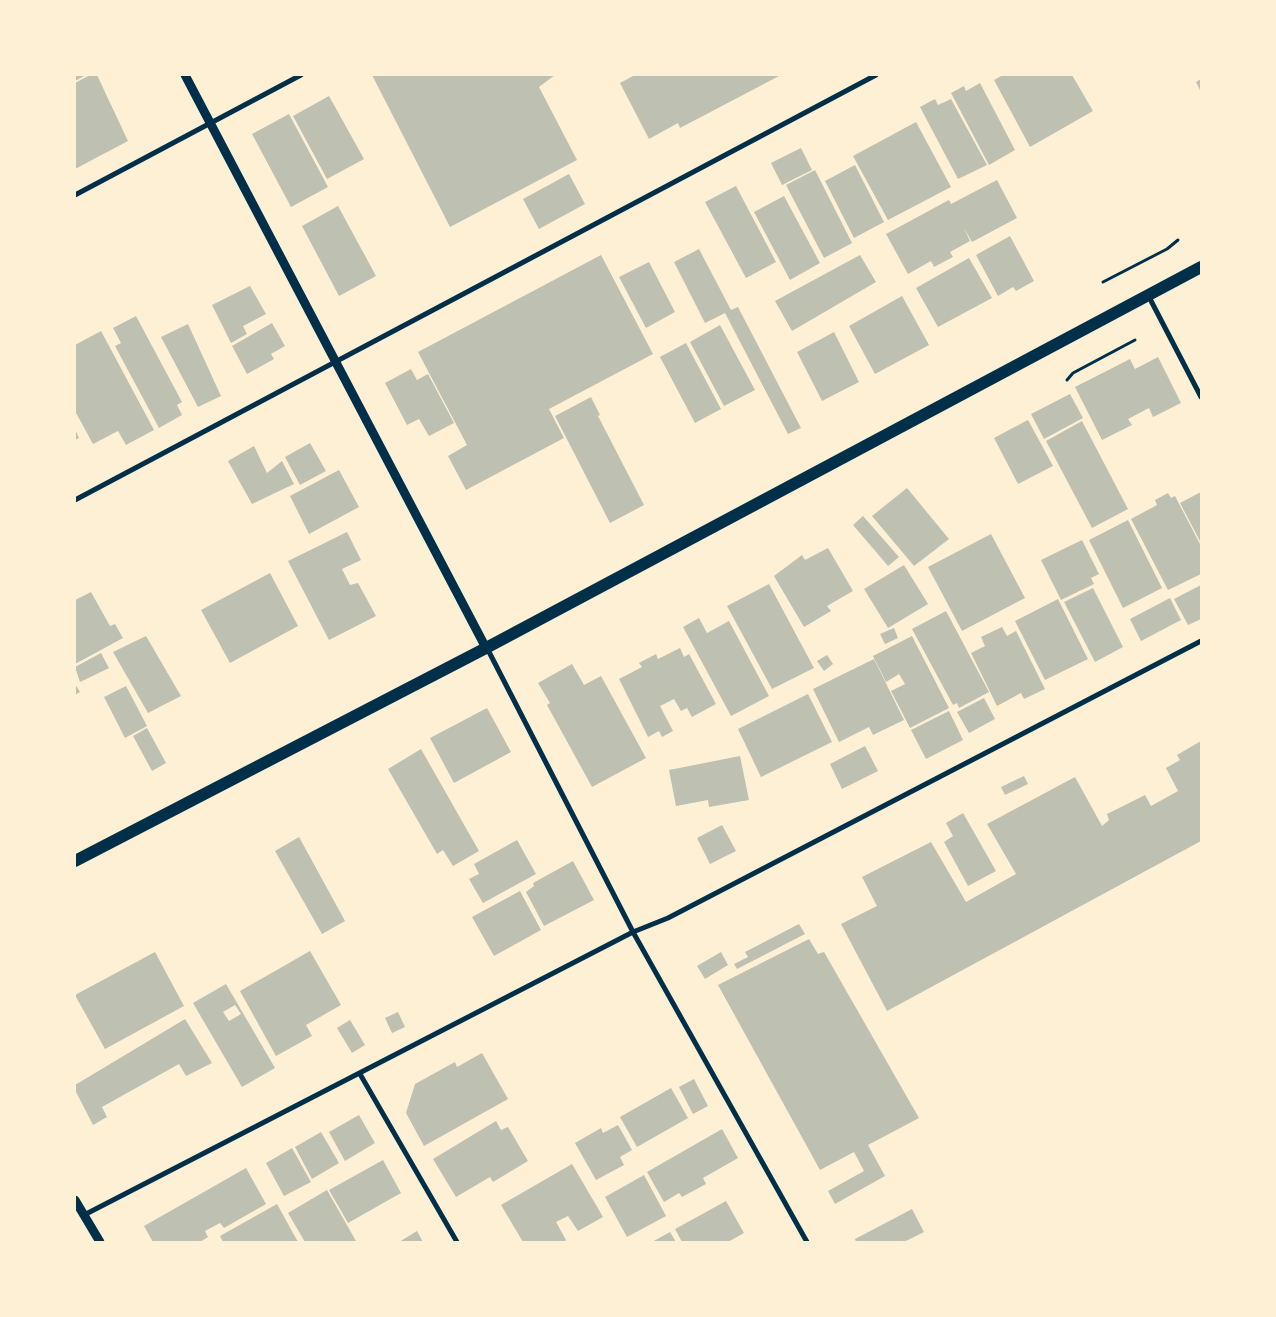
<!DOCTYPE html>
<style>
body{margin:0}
#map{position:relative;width:1276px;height:1317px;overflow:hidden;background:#fdf0d5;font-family:"DM Sans",sans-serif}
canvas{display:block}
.frame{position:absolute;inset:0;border:76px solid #fdf0d5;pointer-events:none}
</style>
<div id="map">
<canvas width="1276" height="1317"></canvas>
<div class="frame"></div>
</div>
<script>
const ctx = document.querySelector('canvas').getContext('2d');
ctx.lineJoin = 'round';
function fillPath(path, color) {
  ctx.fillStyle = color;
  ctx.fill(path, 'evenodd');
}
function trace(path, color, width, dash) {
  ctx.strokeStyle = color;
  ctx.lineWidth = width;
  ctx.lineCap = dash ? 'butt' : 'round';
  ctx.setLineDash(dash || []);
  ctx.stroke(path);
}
const building = new Path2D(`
 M75,75H86L75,81Z
 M90,75H97L128,141L75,169V83Z
 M372,75H555L539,87L577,160L450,227Z
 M635,75H781L680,128L678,123L649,139L620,83Z
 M1003,75H1072L1093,111L1030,147L994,80Z
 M1201,79V92L1196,82Z
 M980,83L1015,150L989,165L951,93L964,86L966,91Z
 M329,96L364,159L327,179L293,116Z
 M935,99L938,105L951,99L987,165L958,179L920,107Z
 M289,114L328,187L291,207L252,134Z
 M916,122L951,187L888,220L853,156Z
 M801,148L812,170L782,185L771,163Z
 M855,165L884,222L854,238L825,181Z
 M815,170L852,243L824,258L786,185Z
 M569,174L585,204L539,229L523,199Z
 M997,180L1017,218L972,242L964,228L970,241L950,252L953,257L934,267L931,261L908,274L886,234L949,200L951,204Z
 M736,186L776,262L746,278L705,202Z
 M784,196L820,263L790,280L754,212Z
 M338,206L376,276L339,296L302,226Z
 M1010,236L1034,281L1016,291L1013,287L998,296L976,255Z
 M699,249L731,310L738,307L801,428L788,434L725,313L705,323L674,262Z
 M601,255L653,354L549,409L564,438L466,490L448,456L467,445L418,352Z
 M860,255L876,282L792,331L775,301Z
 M969,258L992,298L938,327L916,288Z
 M649,262L675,312L646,328L619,277Z
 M250,286L266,314L243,326L247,334L231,343L212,305Z
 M902,296L929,345L875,374L849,326Z
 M136,316L182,402L177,405L182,415L159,428L115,346L121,343L113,328Z
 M272,323L285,346L271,354L274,359L247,374L232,346Z
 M188,324L221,396L198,407L161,337Z
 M720,325L755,390L724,406L690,342Z
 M101,331L154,430L126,445L118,431L93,444L75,411V345Z
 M834,332L859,382L822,401L797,352Z
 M686,343L721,409L695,423L660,357Z
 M1158,357L1181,403L1153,417L1149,408L1128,419L1132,425L1102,440L1075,387L1130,359L1135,369Z
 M411,369L417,380L428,374L454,423L429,436L419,419L407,425L385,383Z
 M1070,394L1083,418L1044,439L1031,414Z
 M591,397L600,415L598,416L644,505L610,523L555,416Z
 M1028,420L1053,466L1018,484L994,438Z
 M1082,421L1128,509L1092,528L1046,441Z
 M75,429L79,438L75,440Z
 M310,443L326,471L300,485L285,457Z
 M254,446L267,473L282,461L294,484L252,504L228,461Z
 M339,470L359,507L309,534L290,496Z
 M907,488L949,539L914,566L872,516Z
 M1201,492V543L1180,503Z
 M1168,493L1171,498L1175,496L1201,546V574L1168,590L1131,519L1157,505L1155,500Z
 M863,516L899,557L888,566L853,525Z
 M1128,520L1162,588L1123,608L1089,540Z
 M347,532L361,560L342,569L350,585L358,583L376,616L329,640L288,561Z
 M991,534L1025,598L962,631L928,567Z
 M1082,540L1099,574L1091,578L1094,584L1061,600L1041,560Z
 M828,548L853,591L827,606L831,611L804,627L774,576L802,555L805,560Z
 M904,565L928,604L888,628L864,589Z
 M270,573L298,626L230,663L201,610Z
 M769,584L814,668L772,689L727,606Z
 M1201,585V619L1188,625L1174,599Z
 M1093,588L1123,647L1095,662L1064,602Z
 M91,592L110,626L115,624L123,638L75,664V600Z
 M1170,598L1181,620L1141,641L1130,619Z
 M1058,599L1088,659L1045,680L1015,621Z
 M946,611L989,692L959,708L957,703L953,705L912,629Z
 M699,618L707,633L729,621L769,696L731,716L683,627Z
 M1002,627L1007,636L1016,631L1045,689L1024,699L1021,693L997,706L971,653L985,646L981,637Z
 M894,628L898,638L885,644L880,634Z
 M146,636L181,696L148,713L113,652Z
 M912,636L949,708L910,728L891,691L905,684L899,674L886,682L873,656Z
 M680,648L684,657L689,654L716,704L692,717L687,708L681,711L674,699L660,706L673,731L662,737L659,731L648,737L619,679L642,667L639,663L656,654L658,659Z
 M101,653L109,668L80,682L75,667Z
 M827,655L833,664L824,671L817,661Z
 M874,659L904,720L873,735L869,727L839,742L813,689Z
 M572,664L584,685L601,676L646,758L592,787L547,705L550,703L538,683Z
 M75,684L80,692L75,695Z
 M126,686L147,726L125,738L104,697Z
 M808,694L832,742L761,777L738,729Z
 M984,698L995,719L969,733L957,712Z
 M487,708L511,752L454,783L430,738Z
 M949,711L963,740L926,759L911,730Z
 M147,728L166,763L152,771L133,736Z
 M1201,741V841L887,1011L841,924L877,906L862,877L931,842L966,902L1016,874L987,824L1075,777L1102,826L1109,820L1107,814L1145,795L1151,806L1178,791L1166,768L1180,760L1177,755Z
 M865,746L878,771L842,789L830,764Z
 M421,749L479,851L453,866L443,850L437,854L388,769Z
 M740,756L749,800L709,807L708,800L676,806L669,770Z
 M1024,776L1028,784L1005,795L1001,787Z
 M963,813L996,871L968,886L944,842L953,836L946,823Z
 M722,825L736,851L710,864L697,838Z
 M299,837L345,921L322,934L275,851Z
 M517,840L536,874L483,903L469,879L479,874L474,864Z
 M573,861L594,900L544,926L526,892L534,886L533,883Z
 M520,891L541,930L494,956L472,917Z
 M799,924L805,934L737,969L734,964L748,957L745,952Z
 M809,939L818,954L824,952L919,1118L868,1145L885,1176L835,1204L828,1191L864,1171L854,1152L820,1170L718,985Z
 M310,951L341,1005L306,1025L312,1036L276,1056L240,991Z
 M155,952L184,1006L105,1049L75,995Z
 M721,952L728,965L705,979L697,966Z
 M226,984L275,1068L242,1087L193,1003ZM235,1005L241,1014L229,1021L223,1012Z
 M398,1012L405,1027L392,1033L385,1018Z
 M185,1019L212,1063L186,1076L179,1064L102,1107L107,1117L93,1125L75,1090V1085Z
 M350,1020L365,1045L352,1053L337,1028Z
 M482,1053L508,1099L424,1146L406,1113L415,1084L455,1062L457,1067Z
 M694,1079L708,1106L693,1114L679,1087Z
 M671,1088L688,1118L637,1147L620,1117Z
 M359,1115L375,1143L345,1161L329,1132Z
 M496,1121L501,1130L508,1127L528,1161L493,1182L490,1177L456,1197L433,1159Z
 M618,1125L632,1150L620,1157L624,1165L596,1180L575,1143L601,1128L603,1133Z
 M722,1129L738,1158L703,1178L706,1184L682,1197L679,1193L664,1202L647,1172Z
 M321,1132L339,1163L312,1179L295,1147Z
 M292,1148L311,1182L284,1196L266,1163Z
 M383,1160L401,1193L348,1223L329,1190Z
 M572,1164L603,1217L578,1231L568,1216L556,1222L566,1240L564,1242H523L501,1205Z
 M246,1168L266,1204L224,1228L220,1223L205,1231L208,1237L200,1242H153L144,1226Z
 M644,1175L666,1216L627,1237L605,1197Z
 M327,1190L356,1241L354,1242H305L288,1213Z
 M726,1201L744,1233L728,1242H682L675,1229Z
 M277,1204L298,1242H223L220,1236Z
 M912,1209L924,1232L904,1242H856L855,1239Z
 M417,1231L423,1242H399Z
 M670,1232L676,1242H652Z`);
const path = new Path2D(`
 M1103,282L1167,249L1178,240
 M1067,380L1073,373L1135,340`);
const minor = new Path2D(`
 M75,195L301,75
 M1148,295L1201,397
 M75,500L876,75
 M487,648L633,932L807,1242
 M360,1074L457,1242
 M84,1215L633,932L668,918L1201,641`);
const tertiary = new Path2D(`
 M185,75L486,648
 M75,1200L100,1242`);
const primary = new Path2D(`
 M75,861L486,648L1201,267`);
fillPath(building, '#bec0b2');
trace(path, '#003049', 3);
trace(minor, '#003049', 5);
trace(tertiary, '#003049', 9);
trace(primary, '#003049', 12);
</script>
